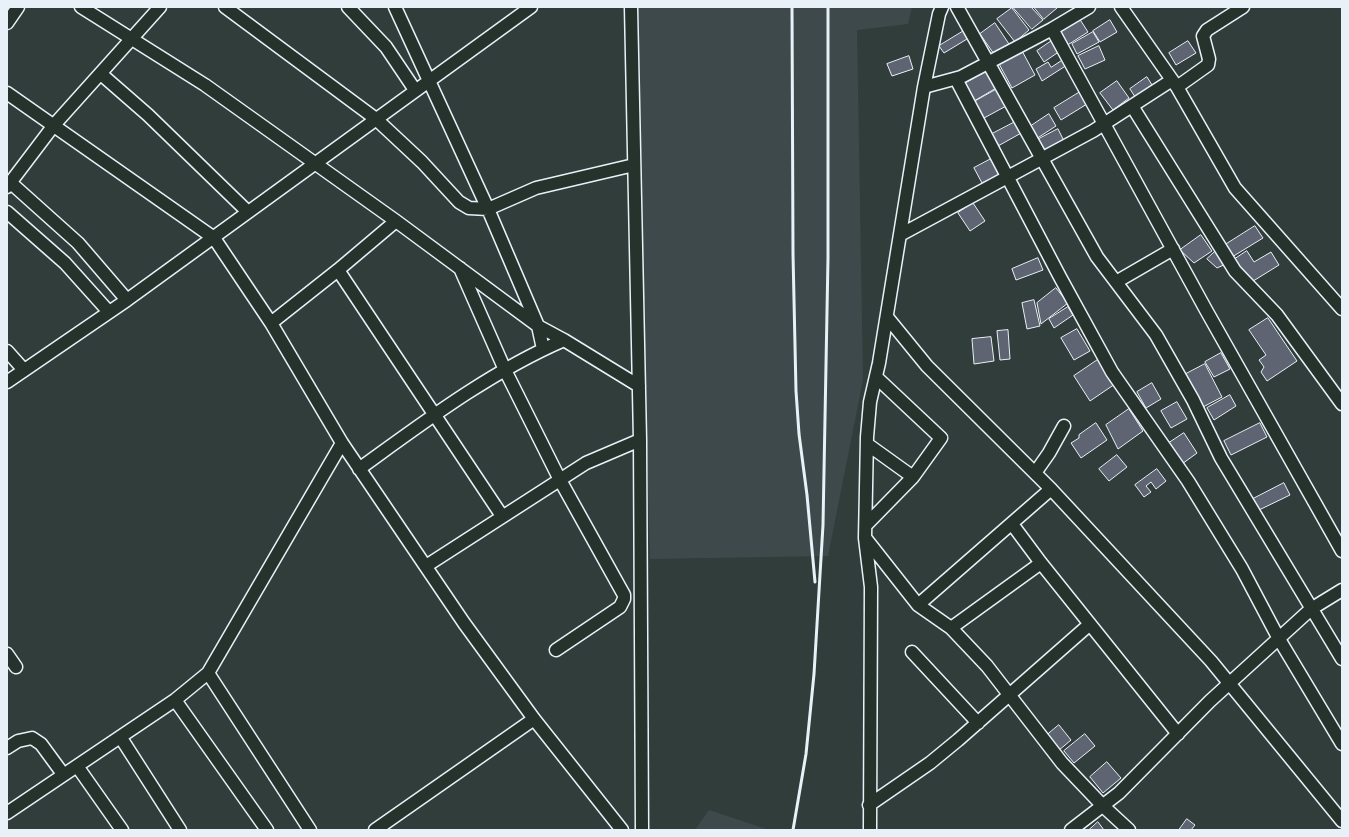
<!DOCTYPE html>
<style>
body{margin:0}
#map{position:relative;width:1349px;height:837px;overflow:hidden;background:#313d3b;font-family:"Playpen Sans",sans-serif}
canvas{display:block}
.frame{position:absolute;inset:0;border:8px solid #e8f1f8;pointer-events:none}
</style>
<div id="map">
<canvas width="1349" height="837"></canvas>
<div class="frame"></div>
</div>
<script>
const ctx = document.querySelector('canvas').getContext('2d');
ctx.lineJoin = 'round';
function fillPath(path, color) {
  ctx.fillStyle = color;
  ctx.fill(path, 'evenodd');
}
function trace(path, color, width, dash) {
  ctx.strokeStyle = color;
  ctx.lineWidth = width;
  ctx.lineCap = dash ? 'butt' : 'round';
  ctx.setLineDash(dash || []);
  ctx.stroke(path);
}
const built = new Path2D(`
 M635,7H912L908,24L857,30L863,380L828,556L650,559Z
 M709,810L766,829V830H695Z`);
const building = new Path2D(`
 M1013,7H1031L1043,20L1032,29Z
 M1034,7H1056L1057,8L1044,19Z
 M1012,8L1029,30L1015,42L997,19Z
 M1079,18L1088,32L1066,46L1057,33Z
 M1110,20L1117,32L1100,42L1093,31Z
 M995,23L1009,44L994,54L980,34Z
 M967,29L972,36L944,53L939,46Z
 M1093,32L1099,42L1077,54L1072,44Z
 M1053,40L1060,51L1044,62L1037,51Z
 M1188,41L1196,53L1176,65L1169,53Z
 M1099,46L1105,60L1085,69L1078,56Z
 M1021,49L1035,75L1012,88L998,62Z
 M909,56L913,69L892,76L887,64Z
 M1063,60L1067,65L1042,81L1036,69L1048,62L1051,67Z
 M989,70L998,87L974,101L964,84Z
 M1147,77L1154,88L1137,100L1130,89Z
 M1117,81L1129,98L1113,110L1100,93Z
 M999,88L1008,105L984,118L974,102Z
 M1080,92L1087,104L1061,120L1054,108Z
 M1049,114L1056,126L1036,139L1028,128Z
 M1017,121L1023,132L998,146L992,134Z
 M1058,129L1065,143L1045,154L1037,140Z
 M991,159L999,175L982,183L974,168Z
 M973,203L985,221L970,231L958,213Z
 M1255,226L1263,238L1232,257L1225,245Z
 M1201,235L1212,251L1194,263L1180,250Z
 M1218,249L1226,264L1217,268L1207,259Z
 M1247,251L1254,262L1271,252L1279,265L1250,283L1235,259Z
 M1038,258L1043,270L1016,280L1012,269Z
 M1056,288L1068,303L1041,324L1037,303Z
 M1034,300L1040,326L1027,329L1022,303Z
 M1068,307L1073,315L1054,328L1049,319Z
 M1268,318L1297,361L1267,381L1261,372L1264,367L1259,360L1266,355L1249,330Z
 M1077,329L1090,351L1074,360L1061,338Z
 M1008,330L1010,359L1000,360L997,331Z
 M991,337L994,361L974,364L972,339Z
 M1221,353L1230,369L1214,377L1205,362Z
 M1099,359L1115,384L1090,401L1074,376Z
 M1205,364L1222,397L1203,407L1186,374Z
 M1152,383L1161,399L1146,408L1137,392Z
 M1230,395L1236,406L1214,420L1207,408Z
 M1177,402L1187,419L1171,428L1161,411Z
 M1129,409L1143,431L1118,449L1106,425Z
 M1096,423L1107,440L1081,458L1071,443L1079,438V435Z
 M1260,423L1267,437L1231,455L1224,441Z
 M1184,433L1197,453L1182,464L1169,443Z
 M1117,455L1127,467L1109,481L1099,469Z
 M1157,469L1166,481L1156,489L1151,482L1146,486L1151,492L1144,497L1135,485Z
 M1284,483L1290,495L1259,510L1253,499Z
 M1059,725L1071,740L1058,751L1046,736Z
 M1085,734L1095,746L1074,763L1064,751Z
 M1107,762L1121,778L1103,793L1090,777Z
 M1187,819L1195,825L1191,830H1179Z
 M1098,822L1104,830H1089Z`);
const minor = new Path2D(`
 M81,7L205,85L396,221L538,326L564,340L639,386
 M225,7L376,119L422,162L459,202L469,208L488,209L536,188L634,165
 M348,7L386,47L415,90
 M395,7L488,209L538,326L543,349
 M631,7L640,440L642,830
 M957,7L1097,257L1156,335L1193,400L1221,458L1342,659
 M1121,7L1177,87L1235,188L1342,309
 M7,23L18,7
 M1052,29L1206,310L1342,551
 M101,74L148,115L248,212
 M956,79L1060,277L1112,372L1188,481L1242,569L1279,639L1342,744
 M924,87L939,14L942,7
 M1177,87L1208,65L1209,59L1203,36L1207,30L1243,7
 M7,93L214,238L271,323L342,443L464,623L534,719L622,830
 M1132,106L1235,271L1277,315L1342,404
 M11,183L78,243L127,300
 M7,187L54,125L160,7
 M7,212L65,263L109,312
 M900,235L1093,131L1172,80
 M460,268L505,370L560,480L624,595V599L620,607L556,650
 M338,270L502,516
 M1116,282L1173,249
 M887,317L927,366L1051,489L1211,661L1342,821
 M271,323L338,270L396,221
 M7,351L24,370
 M7,382L127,300L531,7
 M867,444L913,477L941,438L876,377
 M359,469C424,422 490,372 564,340
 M1035,473L1049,453L1064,426
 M1012,524L1041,563L1178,734
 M866,525L913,477
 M866,539L918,605L951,628L987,666L1062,763L1103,806L1129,830
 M426,566L586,463L640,440
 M918,605L1051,489
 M951,628L1041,563
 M912,652L978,723
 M7,654L16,667
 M208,673L310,830
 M175,700L267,830
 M121,738L180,830
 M7,748L18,741L32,738L41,744L63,774
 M77,766L122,830
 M869,805L930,763L958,740L1090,624
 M7,813L175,700L208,673L342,443
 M375,830L534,719
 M870,830L871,587L865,538L867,437L870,402L879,363L924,87L961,77L1052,29L1089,7
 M1071,830L1119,793L1210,701L1311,609L1342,590`);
const rail = new Path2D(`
 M792,7L793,254L796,391L799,434L807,495L815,582
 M793,830L806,754L814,674L823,525L828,258V7`);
fillPath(built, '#3e494b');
fillPath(building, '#5e6471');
trace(building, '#e8f1f8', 1);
trace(minor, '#e8f1f8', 15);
trace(minor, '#26332d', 12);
trace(rail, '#e8f1f8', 3);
</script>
